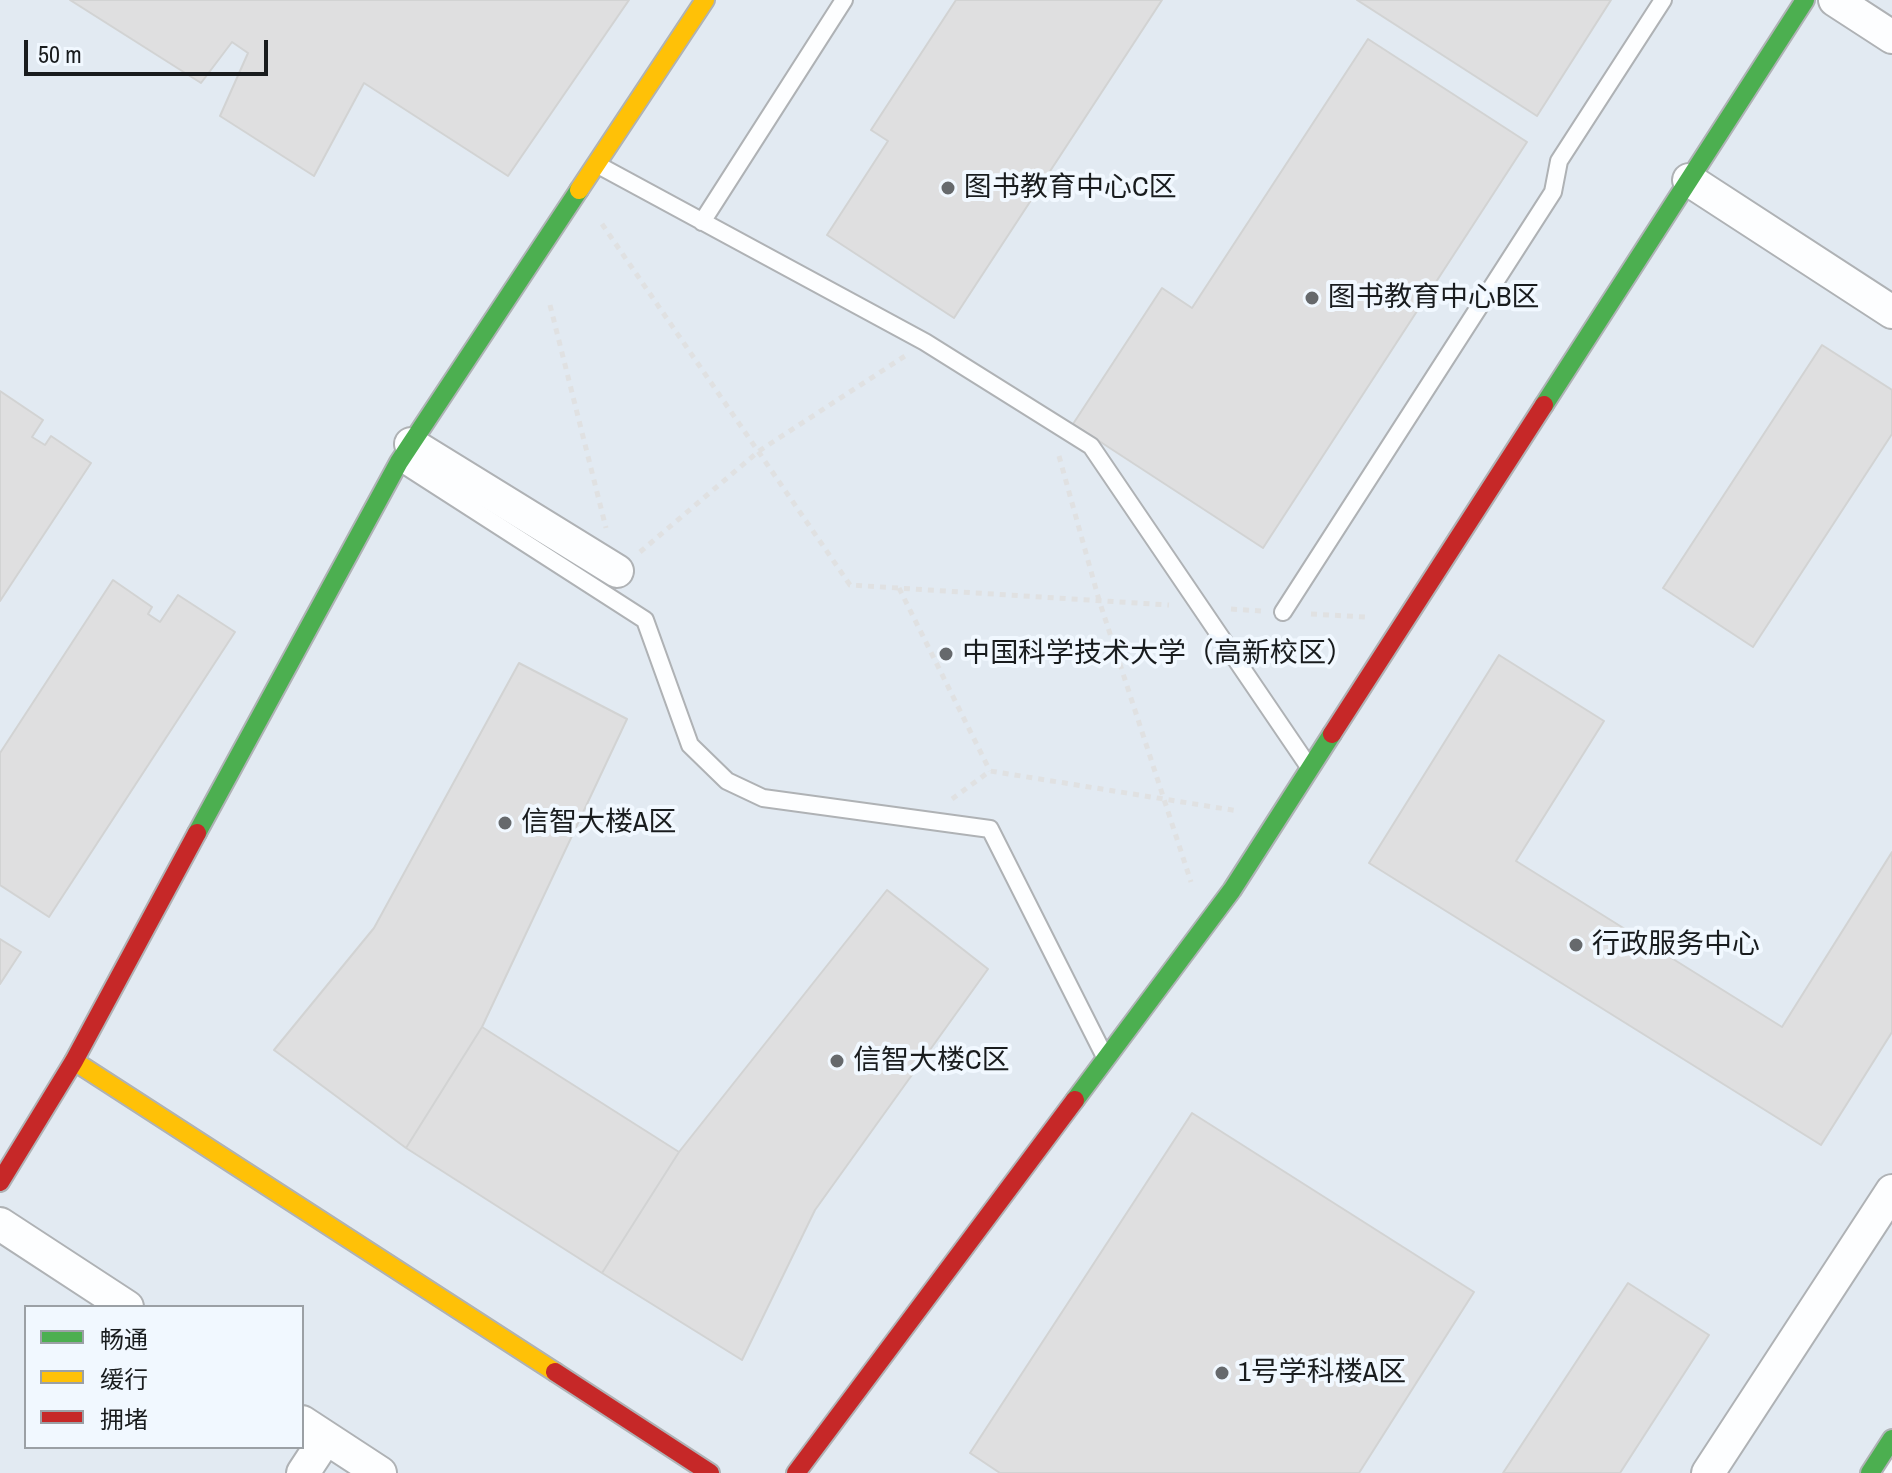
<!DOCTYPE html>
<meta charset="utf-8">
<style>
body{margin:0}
#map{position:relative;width:1892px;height:1473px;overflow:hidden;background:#f4f8fc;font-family:"Archivo Narrow","Noto Sans SC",sans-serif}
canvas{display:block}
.legend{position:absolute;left:24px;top:1305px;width:280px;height:144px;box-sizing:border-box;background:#f1f8ff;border:2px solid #9ba0a5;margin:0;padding:10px 14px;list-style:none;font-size:24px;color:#191c1e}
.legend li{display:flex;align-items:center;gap:16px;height:40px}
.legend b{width:40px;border:2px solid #9ba0a5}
.scale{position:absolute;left:24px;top:40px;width:244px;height:36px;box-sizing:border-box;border:4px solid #191c1e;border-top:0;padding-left:10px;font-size:24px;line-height:28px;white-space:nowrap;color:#191c1e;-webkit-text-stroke:6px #f1f8ff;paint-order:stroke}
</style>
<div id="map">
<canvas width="1892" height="1473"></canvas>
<ul class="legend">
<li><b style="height:10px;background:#4caf50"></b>畅通</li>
<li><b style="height:10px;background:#ffc107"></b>缓行</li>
<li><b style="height:10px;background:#c62828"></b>拥堵</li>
</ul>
<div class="scale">50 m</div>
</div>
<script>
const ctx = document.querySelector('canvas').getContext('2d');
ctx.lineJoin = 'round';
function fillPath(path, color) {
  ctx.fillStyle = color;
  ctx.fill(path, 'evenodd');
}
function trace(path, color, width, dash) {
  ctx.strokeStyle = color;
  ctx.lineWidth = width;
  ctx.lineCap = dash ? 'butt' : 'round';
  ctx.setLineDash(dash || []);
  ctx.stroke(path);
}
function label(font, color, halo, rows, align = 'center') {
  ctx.font = font + ' "Archivo Narrow","Noto Sans SC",sans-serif';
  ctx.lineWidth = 8;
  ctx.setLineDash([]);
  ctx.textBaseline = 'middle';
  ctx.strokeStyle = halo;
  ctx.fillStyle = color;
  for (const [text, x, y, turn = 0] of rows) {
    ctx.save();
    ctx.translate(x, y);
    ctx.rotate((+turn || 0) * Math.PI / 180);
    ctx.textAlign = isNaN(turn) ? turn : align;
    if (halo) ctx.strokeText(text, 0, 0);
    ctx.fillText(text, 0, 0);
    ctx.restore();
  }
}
const built = new Path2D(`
 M0,0H1892V1447L1875,1473H0ZM26,1307H302V1447H26Z`);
const building = new Path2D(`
 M70,0H629L508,176L364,83L314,176L220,116L248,53L232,42L201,83Z
 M956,0H1162L954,318L827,235L888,141L871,130Z
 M1357,0H1611L1537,116Z
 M1368,39L1527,142L1263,548L1073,424L1162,288L1192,308Z
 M1822,345L1892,390V434L1753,647L1663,588Z
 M0,391L43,420L32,437L45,445L51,436L91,463L0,601Z
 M113,580L152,607L148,614L160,622L178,595L235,632L49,917L0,885V753Z
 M1499,655L1604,721L1516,861L1782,1027L1892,852V1032L1821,1145L1369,863Z
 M519,663L627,719L482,1027L406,1148L274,1050L374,928Z
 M887,890L988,969L815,1210L742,1360L602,1273L679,1152Z
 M0,939L21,952L0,984Z
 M482,1027L679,1152L602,1273L406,1148Z
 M1192,1113L1474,1292L1359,1473H1000L970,1453Z
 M1628,1283L1709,1335L1620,1473H1503Z`);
const path = new Path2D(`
 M602,224L850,585L1169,605
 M550,305L606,528
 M1059,456L1099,600L1191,882
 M640,552L759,451L905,356
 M899,588L990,771
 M1231,609L1261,611
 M1311,614L1365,617
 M952,799L990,771L1238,811`);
const lane = new Path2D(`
 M598,165L925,342L1091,446L1307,764
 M702,222L844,0
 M401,463L645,620L690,745L727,781L763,798L990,829L1104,1055
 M1283,612L1553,192L1559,161L1663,0`);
const street = new Path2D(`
 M1835,0L1892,37
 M1689,180L1892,312
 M411,444L617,571
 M0,1224L127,1307
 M302,1422L380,1473
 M303,1473L326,1438
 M1708,1473L1892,1191`);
const fast = new Path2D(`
 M1544,405L1805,0
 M197,833L399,462L579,190
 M1075,1100L1232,890L1332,734
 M1870,1473L1892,1439`);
const slow = new Path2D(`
 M579,190L705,0
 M74,1061L555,1372`);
const jam = new Path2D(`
 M1332,734L1544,405
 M0,1182L74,1061L197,833
 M555,1372L710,1473
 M796,1473L1075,1100`);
const markers = [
 [948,188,8,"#66696c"],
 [1312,298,8,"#66696c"],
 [946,654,8,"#66696c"],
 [505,823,8,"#66696c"],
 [1576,945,8,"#66696c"],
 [837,1061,8,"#66696c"],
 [1222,1373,8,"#66696c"]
];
const poiNames = [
 ["图书教育中心C区",964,188],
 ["图书教育中心B区",1328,298],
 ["中国科学技术大学（高新校区）",962,654],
 ["信智大楼A区",521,823],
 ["行政服务中心",1592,945],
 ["信智大楼C区",853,1061],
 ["1号学科楼A区",1238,1373]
];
fillPath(built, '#e2eaf2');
fillPath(building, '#dfdfe0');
trace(building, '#d2d3d3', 2);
trace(lane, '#afb2b5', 20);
trace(street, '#afb2b5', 36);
trace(fast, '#afb2b5', 22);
trace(slow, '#afb2b5', 22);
trace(jam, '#afb2b5', 22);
trace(path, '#e0e1e2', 5, [6, 6]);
trace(lane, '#fdfeff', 16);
trace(street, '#fdfeff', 32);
trace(fast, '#4caf50', 18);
trace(slow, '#ffc107', 18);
trace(jam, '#c62828', 18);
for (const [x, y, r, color] of markers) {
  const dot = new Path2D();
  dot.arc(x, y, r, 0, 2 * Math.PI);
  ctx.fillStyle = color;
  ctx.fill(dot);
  trace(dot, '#f1f8ff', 3);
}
label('28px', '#191c1e', '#f1f8ff', poiNames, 'left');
</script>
